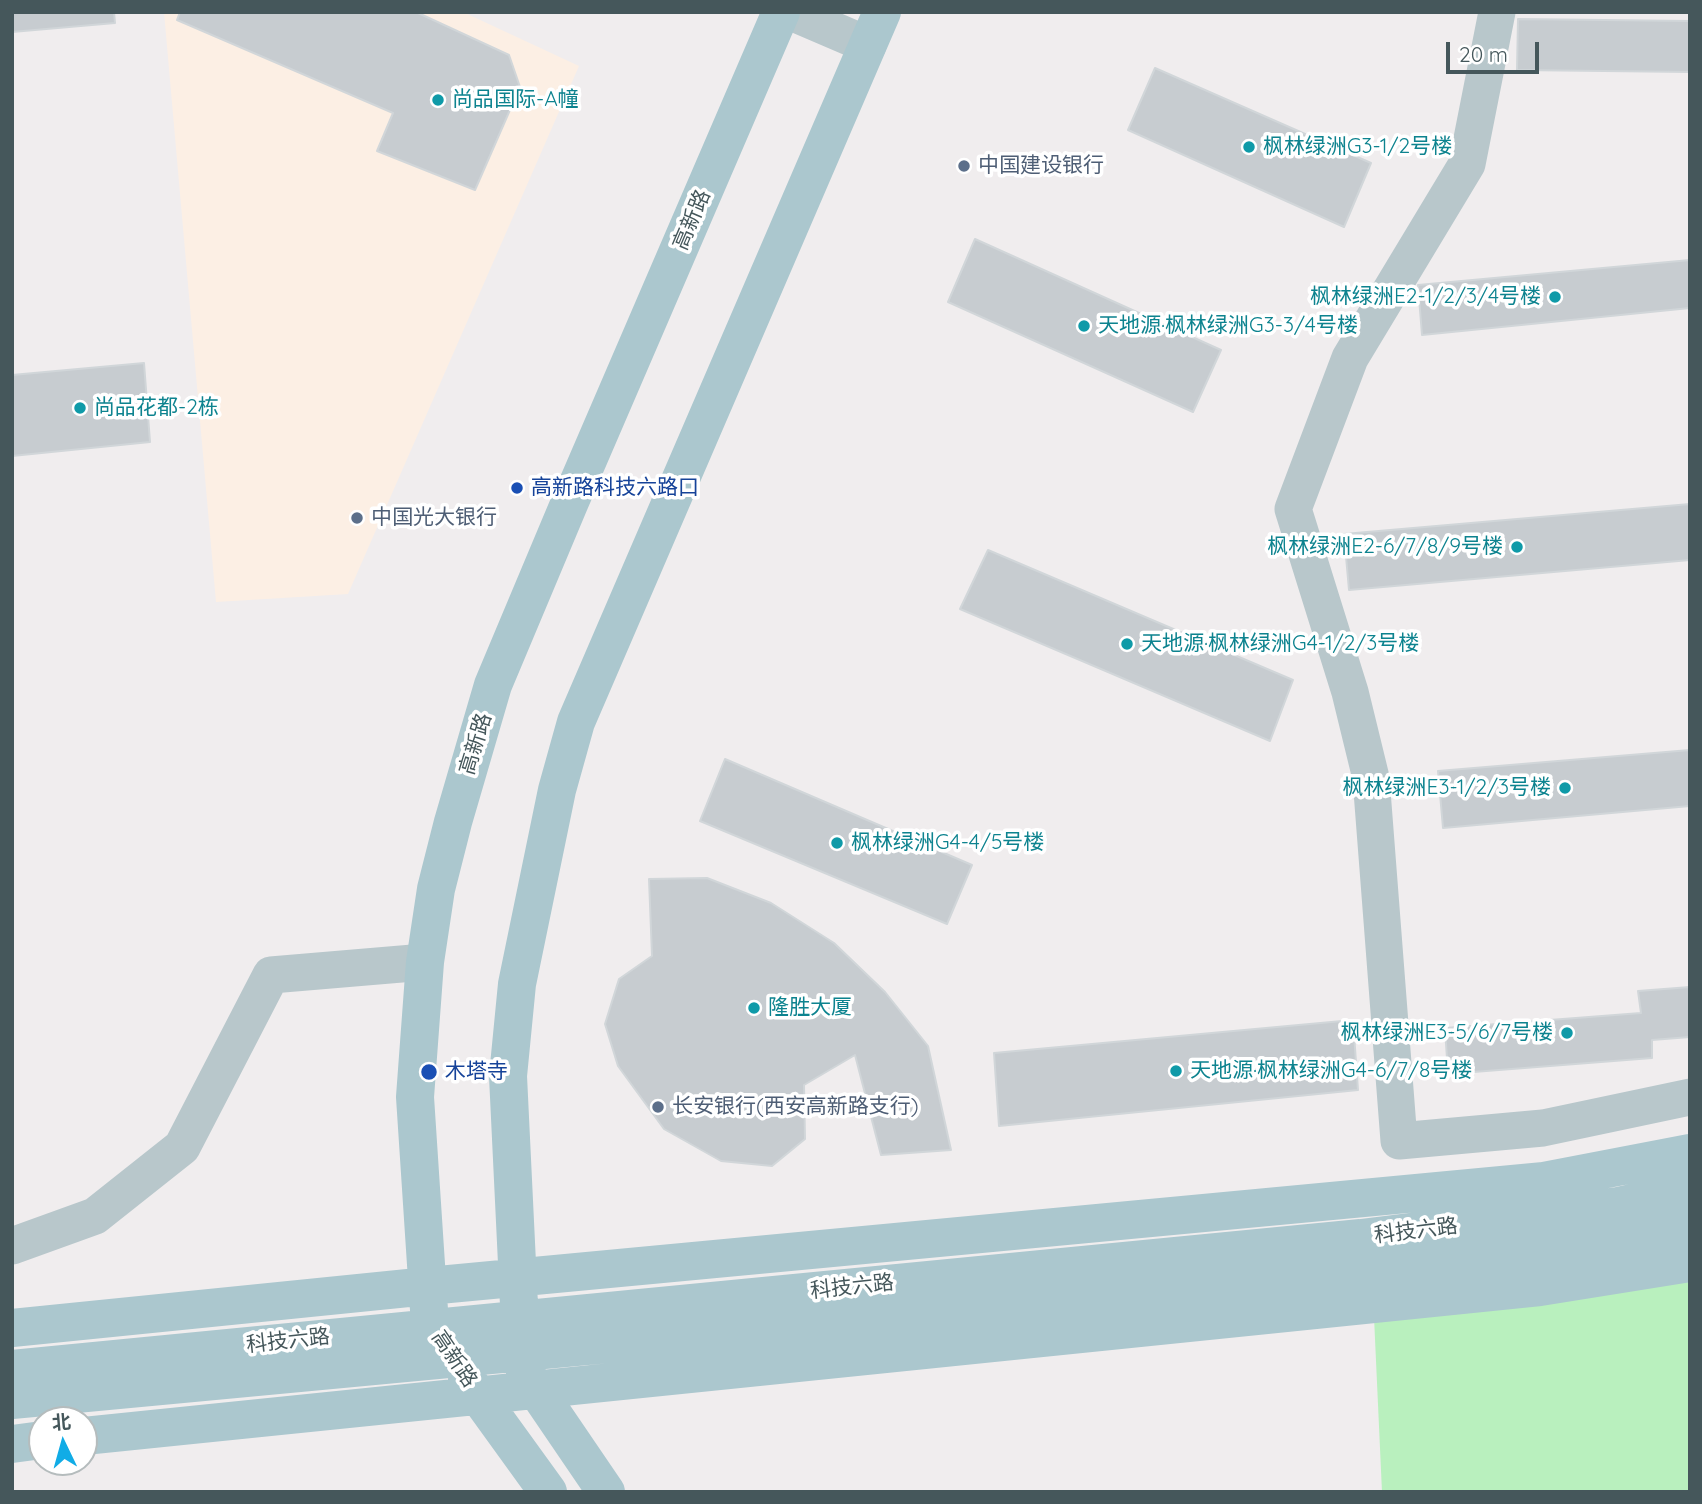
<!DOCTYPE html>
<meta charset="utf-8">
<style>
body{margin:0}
#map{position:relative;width:1702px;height:1504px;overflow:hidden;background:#f0edee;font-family:Quicksand,"Noto Sans SC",sans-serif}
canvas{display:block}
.frame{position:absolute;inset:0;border:14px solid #45575b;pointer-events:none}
.north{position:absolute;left:28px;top:1406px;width:70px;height:70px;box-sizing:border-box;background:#fff;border:2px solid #b5bcbd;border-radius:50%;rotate:355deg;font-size:19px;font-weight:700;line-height:28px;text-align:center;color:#45575b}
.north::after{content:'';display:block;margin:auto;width:24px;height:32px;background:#11ace6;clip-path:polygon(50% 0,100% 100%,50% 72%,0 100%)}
.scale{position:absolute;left:1446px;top:42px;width:93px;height:32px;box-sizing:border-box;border:4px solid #45575b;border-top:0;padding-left:9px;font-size:21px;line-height:24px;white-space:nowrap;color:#45575b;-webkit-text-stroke:5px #fff;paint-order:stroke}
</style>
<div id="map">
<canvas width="1702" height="1504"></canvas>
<div class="frame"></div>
<div class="north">北</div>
<div class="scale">20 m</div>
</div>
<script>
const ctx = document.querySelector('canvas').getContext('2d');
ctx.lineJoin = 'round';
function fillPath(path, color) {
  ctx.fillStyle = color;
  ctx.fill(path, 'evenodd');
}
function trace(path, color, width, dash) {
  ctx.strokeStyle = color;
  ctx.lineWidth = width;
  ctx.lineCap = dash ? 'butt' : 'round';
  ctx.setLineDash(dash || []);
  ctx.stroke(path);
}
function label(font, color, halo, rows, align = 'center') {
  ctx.font = font + ' Quicksand,"Noto Sans SC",sans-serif';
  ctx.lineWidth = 7;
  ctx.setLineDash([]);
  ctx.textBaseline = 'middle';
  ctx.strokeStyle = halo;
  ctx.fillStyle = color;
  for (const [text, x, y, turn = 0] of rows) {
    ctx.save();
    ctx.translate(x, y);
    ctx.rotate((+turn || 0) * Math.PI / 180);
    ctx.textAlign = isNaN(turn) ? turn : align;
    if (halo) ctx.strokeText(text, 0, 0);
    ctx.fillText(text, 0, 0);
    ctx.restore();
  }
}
const commercial = new Path2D(`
 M164,12H463L579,66L348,594L216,602Z`);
const green = new Path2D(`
 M1690,1270V1492H1382L1374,1317Z`);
const building = new Path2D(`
 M12,12H114L115,23L12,32Z
 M180,12H416L509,55L520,87L475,190L377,151L393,113L177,20Z
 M1518,19L1690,21V72L1517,70Z
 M1155,68L1371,163L1344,227L1128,130Z
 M975,239L1221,350L1193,412L948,302Z
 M1690,260V308L1422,335L1418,285Z
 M144,363L150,442L12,456V375Z
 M1690,504V560L1349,590L1344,534Z
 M988,550L1293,680L1270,741L960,609Z
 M1690,750V806L1443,828L1438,771Z
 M725,759L972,865L947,924L700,821Z
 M707,878L771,903L834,943L885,992L928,1046L951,1150L881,1155L855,1055L804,1085L805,1139L772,1166L721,1161L664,1129L618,1066L605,1024L619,979L652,956L649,879Z
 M1690,987V1037L1652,1040V1058L1448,1074L1445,1028L1641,1013L1638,991Z
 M1353,1020L1358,1090L999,1126L994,1053Z`);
const minor = new Path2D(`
 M791,12L868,45
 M1497,12L1467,164L1350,358L1293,509L1350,692L1371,778L1399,1141L1543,1128L1690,1097
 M12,1246L95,1216L182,1147L271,975L425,962`);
const major = new Path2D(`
 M519,1305L508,1076L517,984L557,790L576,722L882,12
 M429,1310L415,1097L425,962L436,889L453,822L493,685L569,504L781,12
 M12,1328L428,1286L1544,1181L1690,1153
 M12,1369L1361,1238L1618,1206L1690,1190
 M525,1373L606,1492
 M467,1380L548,1492
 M12,1400L1449,1265L1656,1233L1690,1225
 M84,1436L1540,1287L1690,1263
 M12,1444L42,1440`);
const markers = [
 [438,100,7,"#0f9aa8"],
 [1249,147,7,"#0f9aa8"],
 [964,166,7,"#5c6f8a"],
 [1555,297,7,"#0f9aa8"],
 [1084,326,7,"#0f9aa8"],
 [80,408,7,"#0f9aa8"],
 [517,488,7,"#1a4fb4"],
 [357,518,7,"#5c6f8a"],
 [1517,547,7,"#0f9aa8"],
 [1127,644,7,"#0f9aa8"],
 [1565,788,7,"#0f9aa8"],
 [837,843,7,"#0f9aa8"],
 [754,1008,7,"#0f9aa8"],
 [1567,1033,7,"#0f9aa8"],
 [1176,1071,7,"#0f9aa8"],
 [429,1072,9,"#1a4fb4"],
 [658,1107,7,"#5c6f8a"]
];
const cultureNames = [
 ["尚品国际-A幢",452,100],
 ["枫林绿洲G3-1/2号楼",1263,147],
 ["枫林绿洲E2-1/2/3/4号楼",1541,297,"right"],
 ["天地源·枫林绿洲G3-3/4号楼",1098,326],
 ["尚品花都-2栋",94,408],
 ["枫林绿洲E2-6/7/8/9号楼",1503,547,"right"],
 ["天地源·枫林绿洲G4-1/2/3号楼",1141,644],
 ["枫林绿洲E3-1/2/3号楼",1551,788,"right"],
 ["枫林绿洲G4-4/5号楼",851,843],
 ["隆胜大厦",768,1008],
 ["枫林绿洲E3-5/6/7号楼",1553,1033,"right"],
 ["天地源·枫林绿洲G4-6/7/8号楼",1190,1071]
];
const serviceNames = [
 ["中国建设银行",978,166],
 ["中国光大银行",371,518],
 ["长安银行(西安高新路支行)",672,1107]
];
const streetNames = [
 ["高新路",692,220,-67],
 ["高新路",476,744,-73],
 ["科技六路",1416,1231,-7],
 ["科技六路",852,1287,-6],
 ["科技六路",288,1341,-6],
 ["高新路",454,1359,56]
];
const transitNames = [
 ["高新路科技六路口",531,488],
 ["木塔寺",445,1072]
];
fillPath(commercial, '#fcefe4');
fillPath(green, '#b9f0be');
fillPath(building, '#c7ccd0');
trace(building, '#d1d6d9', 2);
trace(minor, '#b8c7cb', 37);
trace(major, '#abc7ce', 38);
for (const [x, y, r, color] of markers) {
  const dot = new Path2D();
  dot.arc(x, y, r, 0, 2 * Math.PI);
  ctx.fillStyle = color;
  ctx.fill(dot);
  trace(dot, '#fff', 2.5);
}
label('21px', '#0d838f', '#fff', cultureNames, 'left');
label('21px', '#4e5e75', '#fff', serviceNames, 'left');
label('21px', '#45575b', '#fff', streetNames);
label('21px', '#164399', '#fff', transitNames, 'left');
</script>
